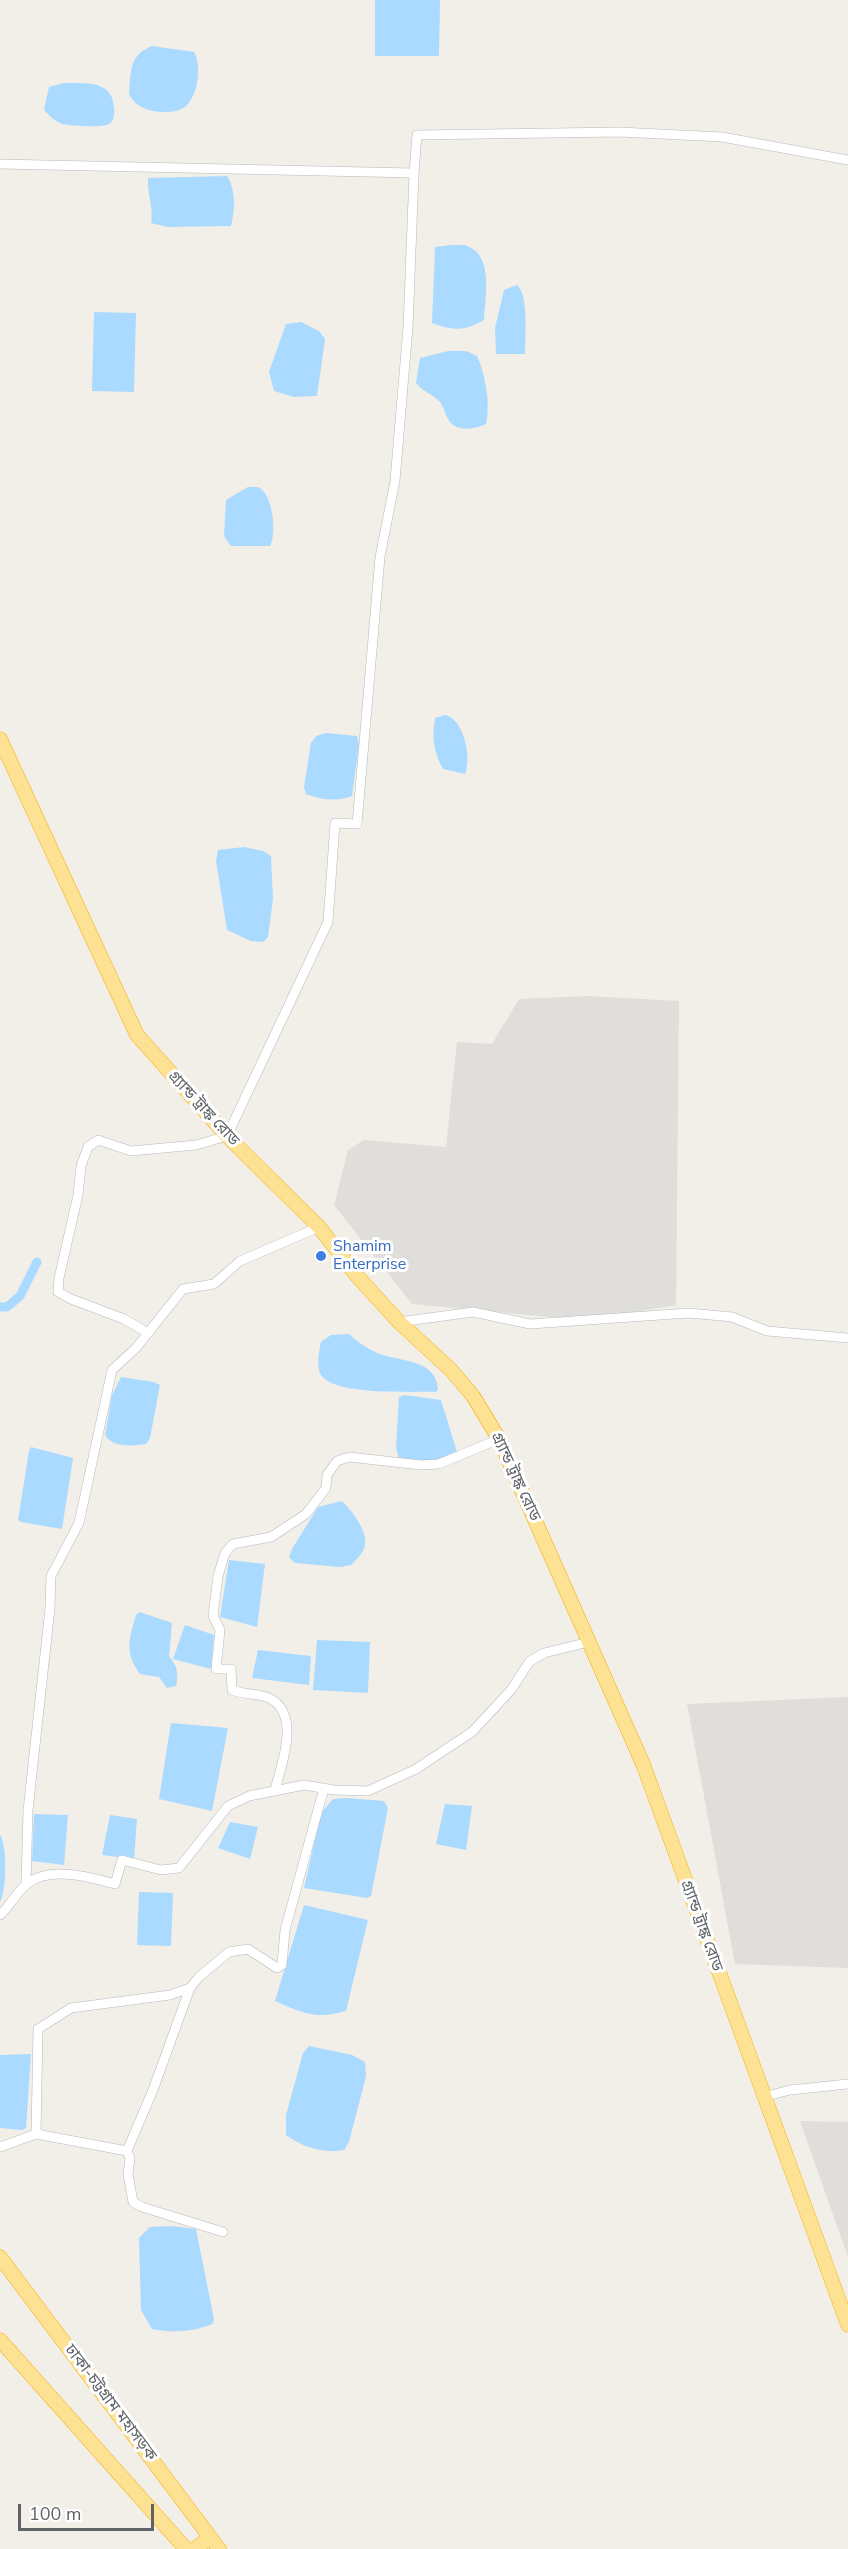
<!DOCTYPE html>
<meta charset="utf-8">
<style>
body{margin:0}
#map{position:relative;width:848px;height:2549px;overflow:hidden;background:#f1efe8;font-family:"Nunito Sans",sans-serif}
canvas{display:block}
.scale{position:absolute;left:18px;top:2504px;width:136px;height:27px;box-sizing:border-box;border:3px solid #5f6368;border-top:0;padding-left:8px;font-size:18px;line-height:21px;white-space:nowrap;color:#5f6368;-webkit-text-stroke:4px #fff;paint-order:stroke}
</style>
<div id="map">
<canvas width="848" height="2549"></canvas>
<div class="scale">100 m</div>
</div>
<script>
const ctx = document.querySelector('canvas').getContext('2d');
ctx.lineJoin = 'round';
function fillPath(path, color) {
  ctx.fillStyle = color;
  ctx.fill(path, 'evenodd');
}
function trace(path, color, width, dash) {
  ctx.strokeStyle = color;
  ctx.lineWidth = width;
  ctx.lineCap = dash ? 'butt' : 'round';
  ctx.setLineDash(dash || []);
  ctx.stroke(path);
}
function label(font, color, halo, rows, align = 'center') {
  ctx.font = font + ' "Nunito Sans","Noto Sans Bengali",sans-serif';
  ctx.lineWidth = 6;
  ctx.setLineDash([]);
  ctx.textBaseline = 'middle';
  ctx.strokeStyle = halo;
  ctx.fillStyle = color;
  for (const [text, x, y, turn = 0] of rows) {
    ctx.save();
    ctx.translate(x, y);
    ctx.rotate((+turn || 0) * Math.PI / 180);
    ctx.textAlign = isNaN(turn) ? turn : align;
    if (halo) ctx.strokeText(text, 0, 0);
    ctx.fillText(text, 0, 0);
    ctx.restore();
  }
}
const industrial = new Path2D(`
 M587,996L679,1001L676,1305L623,1314L561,1318L412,1304L334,1205L348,1150L364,1140L446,1147L457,1042L492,1044L519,999Z
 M848,1697V1968L735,1964L687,1704Z
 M800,2121L848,2122V2257Z`);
const water = new Path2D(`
 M375,0H440L439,56H375Z
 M152,46L194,52C202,66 198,95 186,106C172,118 134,112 129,93C131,71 129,55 152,46Z
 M64,83C86,83 113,80 114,108C115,113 114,121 109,124C103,128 71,126 63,124C55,122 50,116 44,110L49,87Z
 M227,176C236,189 235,212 231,226L167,227L151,223C154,208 147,194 148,178Z
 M452,245C457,245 463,244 467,246C494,255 485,299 484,320C466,331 452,331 432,323L435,247Z
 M517,285C529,295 525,338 525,354H496L495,328L504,290Z
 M94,312L136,313L134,392L92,391Z
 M301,322L319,331L325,339L317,396L294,397L274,391L269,372L286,324Z
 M448,351H466L477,356C485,374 491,404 486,424C476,429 458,432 450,422C445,416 444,406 439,401C432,394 422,391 416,383L420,358Z
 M248,487C249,487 256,487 258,487C273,493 277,534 270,546H231L224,536L226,500Z
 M446,715C464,721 472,757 465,774L443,769C433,750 432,738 435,718Z
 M326,733L357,736L359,744L352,796C337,802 321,800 306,794L304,787L311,743L316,736Z
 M244,847L263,851L271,856L273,899L268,937L263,942L251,941L227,930L216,861L218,850Z
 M349,1334C356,1341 367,1348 377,1353C398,1362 436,1358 438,1389L436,1392C412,1391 335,1396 321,1375C316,1366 319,1351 321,1342L331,1335Z
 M121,1377L154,1382L160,1385L150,1438L146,1444C133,1446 112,1448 105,1435L112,1395Z
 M404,1395L441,1400L457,1452C439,1461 419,1466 399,1458L396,1448L399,1397Z
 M31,1447L73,1458L62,1529L21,1522L18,1520L29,1451Z
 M342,1501C353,1512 370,1533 364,1549C361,1555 356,1560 351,1565L340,1567L295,1563L289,1557L292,1549L318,1507Z
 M229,1560L265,1564L257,1627L220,1617Z
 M140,1612L172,1623L169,1656C177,1666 179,1673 176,1686L167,1688L159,1677L140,1674C124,1651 129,1640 136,1615Z
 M185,1625L214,1635L211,1669L173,1659Z
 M317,1640L370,1642L368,1693L313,1690Z
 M258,1650L311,1656L309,1685L252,1678Z
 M171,1723L228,1728L212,1811L159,1799Z
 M347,1798L384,1801L388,1808L371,1896L367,1898L304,1888L321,1813L333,1799Z
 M445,1804L472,1806L466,1850L436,1844Z
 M34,1814L68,1815L64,1865L32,1861Z
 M110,1815L137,1819L134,1859L102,1855Z
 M230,1822L258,1827L250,1859L218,1848Z
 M0,1835C7,1844 7,1891 0,1902Z
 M139,1892L173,1893L171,1946L137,1945Z
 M304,1905L368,1920L346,2011C315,2020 303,2013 275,2001Z
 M309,2046L352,2055L365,2062L366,2076L349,2142L344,2150C324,2154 302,2147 286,2135V2115L303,2053Z
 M31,2054L26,2128L22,2130L0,2128V2055Z
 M171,2226L196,2229L214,2319L212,2324C193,2332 173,2333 152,2329L141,2310L139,2238L150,2227Z`);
const canal = new Path2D(`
 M0,1307H7L20,1296L37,1262`);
const minor = new Path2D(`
 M0,164L414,173L417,135L620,132L722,137L848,160
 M399,1322L473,1312L530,1324L689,1313L732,1317L767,1331L848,1338
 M148,1333L124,1319L71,1299L58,1292L59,1278L78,1195L81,1166L88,1147L98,1140L131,1151L196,1145L227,1136L328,922L335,823L357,824L380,557L395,481L408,327L414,173
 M275,1790C281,1765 302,1714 269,1698C258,1693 244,1695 232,1690L231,1669H216L220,1630L213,1616L218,1576L225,1553L233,1544L271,1537L306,1514L326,1488L327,1475L337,1461L349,1457L421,1465L439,1464L499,1439
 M26,1884L28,1810L50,1608L51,1576L79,1523L112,1370L136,1348L183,1289L214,1284L240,1261L319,1227
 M0,1915C10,1906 17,1891 28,1883C51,1866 90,1877 115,1884L122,1860L161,1870L179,1868L228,1806L249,1796L304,1785L334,1790L368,1791L416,1769L472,1732L511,1690L530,1661L544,1653L589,1642
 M763,2097L790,2090L848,2084
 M36,2134L127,2151L130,2158L128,2174L133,2202L142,2207L223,2232
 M0,2147L36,2134L38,2029L71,2008L170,1995L190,1988L199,1977L229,1952L248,1949L277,1968L282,1965L285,1930L324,1788
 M127,2151L153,2090L190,1988`);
const highway = new Path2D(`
 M0,739L137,1035L227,1136L319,1227L356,1275L399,1322L451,1370L473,1396L499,1439L643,1764L848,2325
 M0,2257L219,2549
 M0,2340L186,2549
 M195,2549L210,2537`);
const markers = [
 [321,1256,6,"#3f7fe0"]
];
const streetNames = [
 ["গ্র্যান্ড ট্রাঙ্ক রোড",203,1109,47],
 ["গ্র্যান্ড ট্রাঙ্ক রোড",515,1477,65],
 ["গ্র্যান্ড ট্রাঙ্ক রোড",701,1926,70],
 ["ঢাকা-চট্টগ্রাম মহাসড়ক",110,2403,53]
];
const shopNames = [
 ["Shamim",333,1247],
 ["Enterprise",333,1265]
];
fillPath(industrial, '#e0deda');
fillPath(water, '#aadaff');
trace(canal, '#aadaff', 9);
trace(minor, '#b5b8bc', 10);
trace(highway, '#f9ab00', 15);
trace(minor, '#fff', 9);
trace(highway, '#fde293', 14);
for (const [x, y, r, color] of markers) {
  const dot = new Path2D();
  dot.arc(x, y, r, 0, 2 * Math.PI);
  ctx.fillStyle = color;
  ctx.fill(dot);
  trace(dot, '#fff', 2);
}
label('16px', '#5f6368', '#fff', streetNames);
label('16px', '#366cbe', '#fff', shopNames, 'left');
</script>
